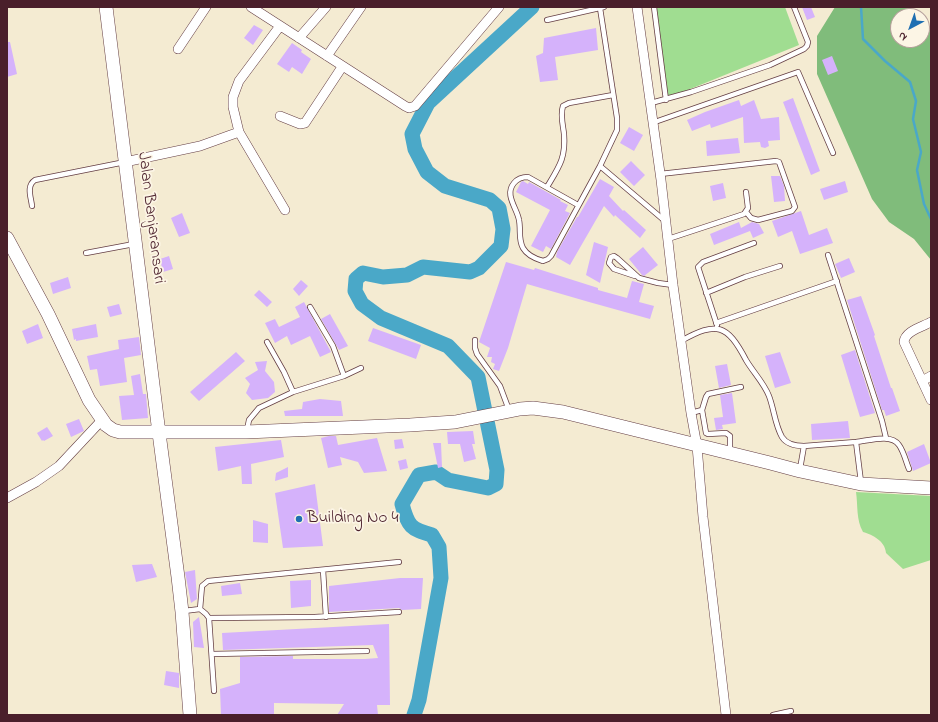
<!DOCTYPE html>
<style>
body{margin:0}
#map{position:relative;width:938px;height:722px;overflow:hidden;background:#f4ebd2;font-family:"Indie Flower",sans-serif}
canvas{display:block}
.frame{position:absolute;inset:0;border:8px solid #4a1f2b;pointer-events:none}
.north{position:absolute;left:890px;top:8px;width:40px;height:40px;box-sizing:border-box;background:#fcf5e5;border:1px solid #b59f9b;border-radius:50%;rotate:221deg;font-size:11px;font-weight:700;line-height:16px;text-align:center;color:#4a1f2b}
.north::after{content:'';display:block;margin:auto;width:14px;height:18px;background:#1f6fb2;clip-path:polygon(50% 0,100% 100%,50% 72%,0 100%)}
</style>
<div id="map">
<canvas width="938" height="722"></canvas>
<div class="frame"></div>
<div class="north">N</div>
</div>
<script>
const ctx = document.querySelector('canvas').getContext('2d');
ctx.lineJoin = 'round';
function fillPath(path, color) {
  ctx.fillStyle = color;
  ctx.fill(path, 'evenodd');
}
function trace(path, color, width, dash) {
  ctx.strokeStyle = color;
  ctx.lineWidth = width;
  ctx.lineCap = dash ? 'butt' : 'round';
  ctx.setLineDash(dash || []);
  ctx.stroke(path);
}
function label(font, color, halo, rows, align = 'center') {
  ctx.font = font + ' "Indie Flower",sans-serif';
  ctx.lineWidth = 3.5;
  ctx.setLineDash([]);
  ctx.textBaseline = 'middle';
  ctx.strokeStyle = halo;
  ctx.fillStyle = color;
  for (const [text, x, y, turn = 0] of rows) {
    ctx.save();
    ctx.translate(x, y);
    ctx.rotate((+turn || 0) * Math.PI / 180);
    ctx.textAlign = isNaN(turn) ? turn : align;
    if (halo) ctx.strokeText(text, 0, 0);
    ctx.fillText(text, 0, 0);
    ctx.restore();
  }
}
const green = new Path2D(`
 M660,7H785L799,45L668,98L656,8Z
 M856,492L931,496V560L903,569L886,553C885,541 873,535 863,532C856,520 858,505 856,492Z`);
const forest = new Path2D(`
 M835,7H910L909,16H898V40H922V30H931V260L914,239L889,222L872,199L817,74V36Z`);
const stream = new Path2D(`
 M861,7L863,39L885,61L910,82L916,101L913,119L921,152L917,170L924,204L931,219`);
const river = new Path2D(`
 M414,715L419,700L441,578L439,547L432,535C411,529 408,527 402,504L419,475L436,472L448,480L488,488L496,484L497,470L478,377L448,346L381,318L362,304L355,291L356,279L363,273L383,277L407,275L423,267L470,272L479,268L501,246L503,229L499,208L490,200L445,186L427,172L415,149L412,134L428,103L532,7`);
const building = new Path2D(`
 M802,7H811L815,17L807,20Z
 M254,25L263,30L253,45L244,38Z
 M596,28L598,50L555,57L558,80L540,82L536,56L543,53L544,38Z
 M7,42H10L17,74L7,77Z
 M292,43L302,50L301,52L311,59L302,74L292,67L289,72L277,64Z
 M832,56L838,71L828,75L822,60Z
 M793,98L820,171L811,175L783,102Z
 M739,100L741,106L754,100L761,119L779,117L780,140L768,141L769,146L765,148L761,147L760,142L744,143L743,117L711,128L710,124L692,131L687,120L705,112Z
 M629,127L643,135L634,151L620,143Z
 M738,138L740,153L707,156L706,141Z
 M631,161L645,175L634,186L620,172Z
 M771,176H780L784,186L785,201L774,202Z
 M600,179L614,187L609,196L623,211L624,210L646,230L640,238L615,215L614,217L604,206L570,265L556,257L557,252L577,217H578Z
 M523,181L528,184L529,182L561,200L560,201L568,205L565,211L570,213L551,249L546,246L543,252L531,246L550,210L516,192L521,182Z
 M845,181L848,192L824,200L820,189Z
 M723,183L726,198L713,201L710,186Z
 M801,211L809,235L827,228L833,243L800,254L792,231L778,237L772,221Z
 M182,213L190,233L179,237L171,218Z
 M739,222L741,228L752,222L759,224L764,233L753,238L750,231L714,245L710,234Z
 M594,242L608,247L600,283L586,275Z
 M643,247L658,265L644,276L642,275L629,259Z
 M169,256L173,269L163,272L160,259Z
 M849,258L855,272L841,278L835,264Z
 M506,262L534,270L535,268L598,288V290L627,298L632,281L644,284L639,302L654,306L650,319L589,302L527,284L508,348L499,371L493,369L495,364L491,362L492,357H487L490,348L479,342Z
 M68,277L71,288L53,294L50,283Z
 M301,280L308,286L299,296L293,289Z
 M259,290L272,302L267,307L254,295Z
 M861,296L875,335L874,336L891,388H892L900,411L886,416L884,410H882L847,300Z
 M304,302L331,352L320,357L310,336L291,345L287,336L275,343L265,323L275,319L279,327L300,317L295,307Z
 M119,304L122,314L110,317L107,307Z
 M330,314L348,346L339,350L321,319Z
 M38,324L43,338L27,344L22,331Z
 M96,324L98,337L76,341V339L74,340L72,329Z
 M373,328L421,345L416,359L368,341Z
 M139,337L141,355L124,358L127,382L100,386L97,369L90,370L87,356L119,349L118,340Z
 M855,350L875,413L860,417L841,355Z
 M236,352L245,361L199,401L190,392Z
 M780,352L791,383L775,388L765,356Z
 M267,361L265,371L274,382L275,392L268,398L252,400L246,393L250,384L245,378L258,370L255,362Z
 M727,364L731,385L719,388L715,366Z
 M140,374L143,394H146L148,418L122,420L119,396L134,395L131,376Z
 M732,393L736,423L722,425L723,429L716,430L714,418L723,417L720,395Z
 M320,399L341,401L343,416H285L284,411L302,409L303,402Z
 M79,419L84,431L71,437L66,424Z
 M848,421L850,438L812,440L811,424Z
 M47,427L53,436L44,441L43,440L42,441L37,433Z
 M473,431L475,444H472L476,459L464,462L460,444H448L447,432Z
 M329,436H336L338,445L377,438L387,471L364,473L358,462L340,457L342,465L328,468L321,438Z
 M402,439L404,448L395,449L394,440Z
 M281,440L284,457L251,464L252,484H242L241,466L218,471L215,447Z
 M433,443H441L442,467L438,468Z
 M924,444L931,463L913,471L907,452Z
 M406,459L408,468L400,470L398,461Z
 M288,467V477L275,481L276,473Z
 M315,484L323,546L283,548L275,493Z
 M253,520L268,524V543L253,542Z
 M152,564L157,577L136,582L132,565Z
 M195,570L197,599L191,603L185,572Z
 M400,578H423L421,609L402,610L399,608L329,612V586Z
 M311,580V606L291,608L290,581Z
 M240,583L242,594L222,596L221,586Z
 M199,617L204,648L194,647L193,622Z
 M389,624L390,705H377L378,715H337L344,704L274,703V715H221L220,689L240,683V657L293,656V659H365L378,658L373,645L223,650L222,633Z
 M166,671L179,673V688L164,685Z`);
const lane = new Path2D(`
 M654,7L666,100
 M600,8L617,118V130L600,166L665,221
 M547,20L604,7
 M651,103L691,92L770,65L804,49L807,46L808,42L794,7
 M652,123L798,72L833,153
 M660,174L776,161L779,162L795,207L792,211L758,220L751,218L746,212
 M547,187C559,167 566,158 564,134C563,125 560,115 563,106L569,103L613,95
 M578,205L528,177C522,177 518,178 514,183C504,195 517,208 519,220C521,230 518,239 523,248C527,255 536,259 543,261L548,259L551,256L600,166
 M32,206C31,197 26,186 35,180L125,162
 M668,239L744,214L748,208L746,192
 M86,253L134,244
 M828,255L882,421L886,438
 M635,276L614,269L609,263L611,257L614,256L617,258L639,278L658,283L673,285
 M706,293L745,277L780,266
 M310,307L333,346L344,376
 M716,323L837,281
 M717,325L698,267L703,262L754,243
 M475,340V348L477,354L500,386L509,410
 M681,341C717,321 727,324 746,360C753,372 764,383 769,396C774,409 775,425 782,437C787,445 796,446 804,446
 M267,342L284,372L293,392
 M702,410L706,433L708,434L726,433L730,436V452
 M691,413L702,410L706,397L708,394L741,387
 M247,430L249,420L259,408L293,392L344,376L361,368
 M856,442C868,441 891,433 899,445C904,452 906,462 909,469
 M800,469L804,446L856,442L861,482
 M323,570L326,617
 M200,609L202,586L208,581L399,562
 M184,611L200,609L206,614L209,618L214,691
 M209,618L315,617L399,612
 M212,654L367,651
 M773,715L791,711`);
const street = new Path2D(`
 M251,7L405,106L409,108L415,106L499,7
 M637,7L661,180L673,285L691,413L697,446L703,517L726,715
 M280,26L239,81L233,97V107L239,132L285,210
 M299,38L326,7
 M178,49L206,7
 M327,56L361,7
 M280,116L300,124L305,123L342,67
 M125,162L200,146L239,132
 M931,322C922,327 905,331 904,342L931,400
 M922,381L931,376
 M7,498L36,482L59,466L102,420`);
const secondary = new Path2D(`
 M106,7L159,433L178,577L182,612L190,715
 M7,238L48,314L89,400L106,425L113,430L120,432H246L410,425L455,422L520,409L533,408L563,412L770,463L800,471L861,484L931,488`);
const markers = [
 [299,519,4,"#1f6fb2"]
];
const streetNames = [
 ["Jalan Banjaransari",150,218,83]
];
const poiNames = [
 ["Building No 4",307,519]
];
fillPath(green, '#a0dd91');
fillPath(forest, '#80bc7b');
trace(stream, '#4aa8c8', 2.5);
trace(river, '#4aa8c8', 15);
fillPath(building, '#d5b2fb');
trace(lane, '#643e44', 6);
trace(street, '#643e44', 10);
trace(secondary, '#643e44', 14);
trace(lane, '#fff', 4.5);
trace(street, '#fff', 9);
trace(secondary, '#fff', 13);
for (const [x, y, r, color] of markers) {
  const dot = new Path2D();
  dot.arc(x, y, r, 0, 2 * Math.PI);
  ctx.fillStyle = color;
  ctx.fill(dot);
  trace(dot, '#fcf5e5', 1.5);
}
label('17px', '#4a1f2b', '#fcf5e5', streetNames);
label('17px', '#4a1f2b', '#fcf5e5', poiNames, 'left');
</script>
